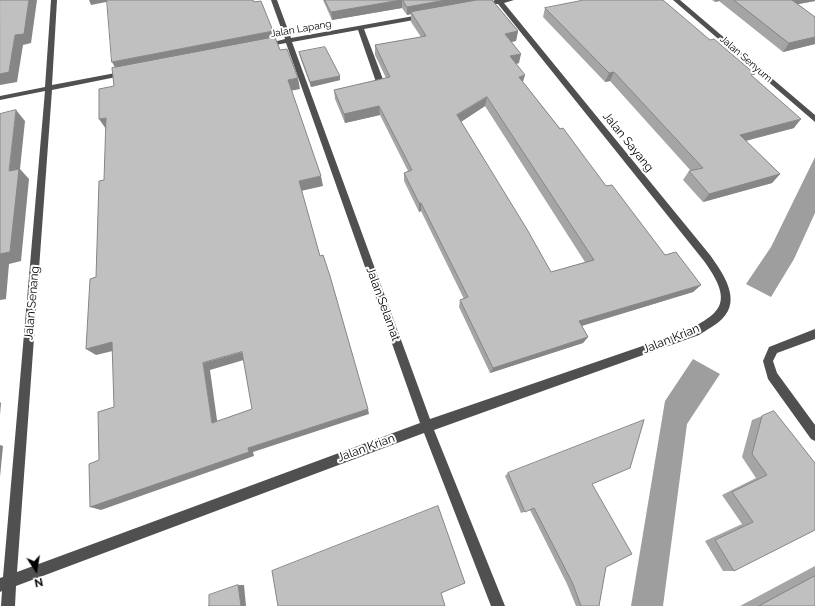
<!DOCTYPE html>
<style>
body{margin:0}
#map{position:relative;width:815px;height:606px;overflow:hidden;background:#fff;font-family:Raleway,sans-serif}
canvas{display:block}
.north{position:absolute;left:16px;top:550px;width:40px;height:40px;-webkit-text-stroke:3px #fff;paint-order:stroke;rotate:168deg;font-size:11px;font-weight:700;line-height:16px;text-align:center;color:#000}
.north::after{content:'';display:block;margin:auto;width:14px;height:18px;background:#000;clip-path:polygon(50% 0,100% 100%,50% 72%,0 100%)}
</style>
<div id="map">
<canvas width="815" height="606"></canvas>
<div class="north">N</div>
</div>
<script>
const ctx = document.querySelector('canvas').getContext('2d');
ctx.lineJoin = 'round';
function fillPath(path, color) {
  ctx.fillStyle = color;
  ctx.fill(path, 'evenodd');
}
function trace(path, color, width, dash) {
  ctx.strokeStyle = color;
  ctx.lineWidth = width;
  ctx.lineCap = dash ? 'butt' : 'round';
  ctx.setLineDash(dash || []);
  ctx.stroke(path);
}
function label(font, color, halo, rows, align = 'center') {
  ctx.font = font + ' Raleway,sans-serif';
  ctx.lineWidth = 4;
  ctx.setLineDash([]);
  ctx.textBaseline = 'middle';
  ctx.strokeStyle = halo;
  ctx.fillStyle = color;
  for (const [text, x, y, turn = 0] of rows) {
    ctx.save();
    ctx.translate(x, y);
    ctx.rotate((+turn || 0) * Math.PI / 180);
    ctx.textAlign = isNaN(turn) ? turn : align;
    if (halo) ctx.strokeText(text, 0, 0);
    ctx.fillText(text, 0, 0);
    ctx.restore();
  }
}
const water = new Path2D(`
 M815,157V213L794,259L771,297L746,284L771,247Z
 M693,359L720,374L687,424L663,606H631L665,401Z`);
const minor = new Path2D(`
 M51,0H57L52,85L126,71L130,73L126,75L52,90L17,572L420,423L286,43L265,47L262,45L285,39L271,0H277L291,38L425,14L428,16L425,18L364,29L384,82L380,84L376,82L358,30L292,42L430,419L692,329C699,323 709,319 715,312C730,297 713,274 704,261L498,4H491V2L495,0H514L504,3L710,255C723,273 742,300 722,319C715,326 706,330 699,335L434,430L505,606H491L424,433L16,586L15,606H1L2,591L0,592V578L3,577L45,91L0,100V96L45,87Z
 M673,0H680L815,115V122Z
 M815,329V339L777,353L773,361L777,373L815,425V441L811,439L768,379L763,361L769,347Z`);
const wall = new Path2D(`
 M323,0H492L518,31L516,41L512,42L519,63L516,64L523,82L606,186L665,255L701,285L693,292L582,326L588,337L583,343L490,373L459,307L460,300L464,299L421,211L419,212L404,181V173L408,171L380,115L345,123L335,99L334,90L386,78L375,55V45L421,37L411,22V14L407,15L402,8L332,20ZM485,106L585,262L551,272L461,122Z
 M712,0H815V1L797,4L815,17V44L783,52L719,1L715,2Z
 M545,8L753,77L794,128L746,141L780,174L772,183L703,202L683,180L689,171H691L610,81L605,82L543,17Z
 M299,52L340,80L311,87L300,57Z
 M762,416L815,463L734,571H723L705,541L742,524L722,495L756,478L742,457L752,420Z
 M508,473L592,484L606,567L599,606H576L567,584L530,510L521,513L505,476Z
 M815,566V606H740Z`);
const shadedWall = new Path2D(`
 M29,0H37L31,43L23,45L17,82L0,85V74Z
 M89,0H110L111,1L91,5Z
 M402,0V8L332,20L331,12Z
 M446,0H484L411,12V14L407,15V7Z
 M716,0H720L719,1L715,2Z
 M788,0H815V1L783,7Z
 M273,31L275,40L117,71L112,62Z
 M518,31L516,41L503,43L505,34Z
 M815,37V44L783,52L789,43Z
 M521,54L519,63L508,66L510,56Z
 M614,72L610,81L605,82L609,73Z
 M525,75L522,85L519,77Z
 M340,76V80L311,87L310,82Z
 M298,78L300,89L290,91L288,80Z
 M487,97L485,106L456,125L457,115Z
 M379,106L380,115L345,123L344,114Z
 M16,110L25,121L20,169L29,179L21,261L9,264L6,299L0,300V254Z
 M106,118V129L99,119Z
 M801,119L794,128L733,144L740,135Z
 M780,174L772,183L703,202L709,194Z
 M321,176L323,186L301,191L299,181Z
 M419,203H421V211L419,212Z
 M701,285L693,292L574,328L579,321Z
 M588,337L583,343L490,373L493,368Z
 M112,342L121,349L96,355L86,349Z
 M242,352L247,359L210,370L218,427L212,423L203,363Z
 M0,402L1,403L0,415Z
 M368,409L369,414L253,452L254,456L101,510L90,507L248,448Z
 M0,445L3,446L0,477Z
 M238,585H244L246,606H241Z`);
const building = new Path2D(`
 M0,0H29L24,34L15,35L9,72L0,74Z
 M107,0H253L254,2L261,1L273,31L112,62Z
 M325,0H401L331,12Z
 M403,0H446L407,7Z
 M477,0H492L518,31L505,34L521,54L510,56L525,75L519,77L560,129L563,128L606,186L612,185L665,255L676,252L701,285L579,321L588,337L493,368L460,300L468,297L421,203H419L404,173L412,170L379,106L344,114L334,90L390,77L375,45L426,36L411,12ZM487,97L594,260L551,272L528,231L457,115Z
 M584,0H663L710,40L714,39L755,74L751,75L801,119L740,135L780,174L709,194L689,171L703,168L614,72L609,73L545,8Z
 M734,0H792L815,17V37L789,43Z
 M275,37L280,50L287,49L298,78L288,80L321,176L299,181L320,256L323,255L330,276L368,409L248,448L249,452L90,507L89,464L99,460L98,412L114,407L112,342L86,349L90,279L96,277L99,181L104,180L106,118L99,119V89L114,86L112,68ZM242,352L252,409L212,423L203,363Z
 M325,47L340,76L310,82L299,52Z
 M16,110L9,171L19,169L10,252L0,254V114Z
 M774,411L815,463V530L734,571L715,540L753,522L732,492L767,475L752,454L762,416Z
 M644,420L630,468L592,484L632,554L606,567L599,606H581L573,584L534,508L525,512L508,473Z
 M438,506L465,583L441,593L445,606H278L272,571Z
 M815,576V606H759Z
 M238,585L241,606H208H209V595Z`);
const farStreetnames = [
 ["Jalan Lapang",301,29,-10],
 ["Jalan Senyum",746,59,41]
];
const streetNames = [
 ["Jalan Sayang",628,142,51],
 ["Jalan Senang",32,303,-85],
 ["Jalan Selamat",383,304,70],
 ["Jalan Krian",671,339,-22],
 ["Jalan Krian",366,448,-20]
];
fillPath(water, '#9e9e9e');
fillPath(minor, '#505050');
fillPath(wall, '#a5a5a5');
fillPath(shadedWall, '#868686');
fillPath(building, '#c0c0c0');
trace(building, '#868686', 1);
label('10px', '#000', '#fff', farStreetnames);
label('12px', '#000', '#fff', streetNames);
</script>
